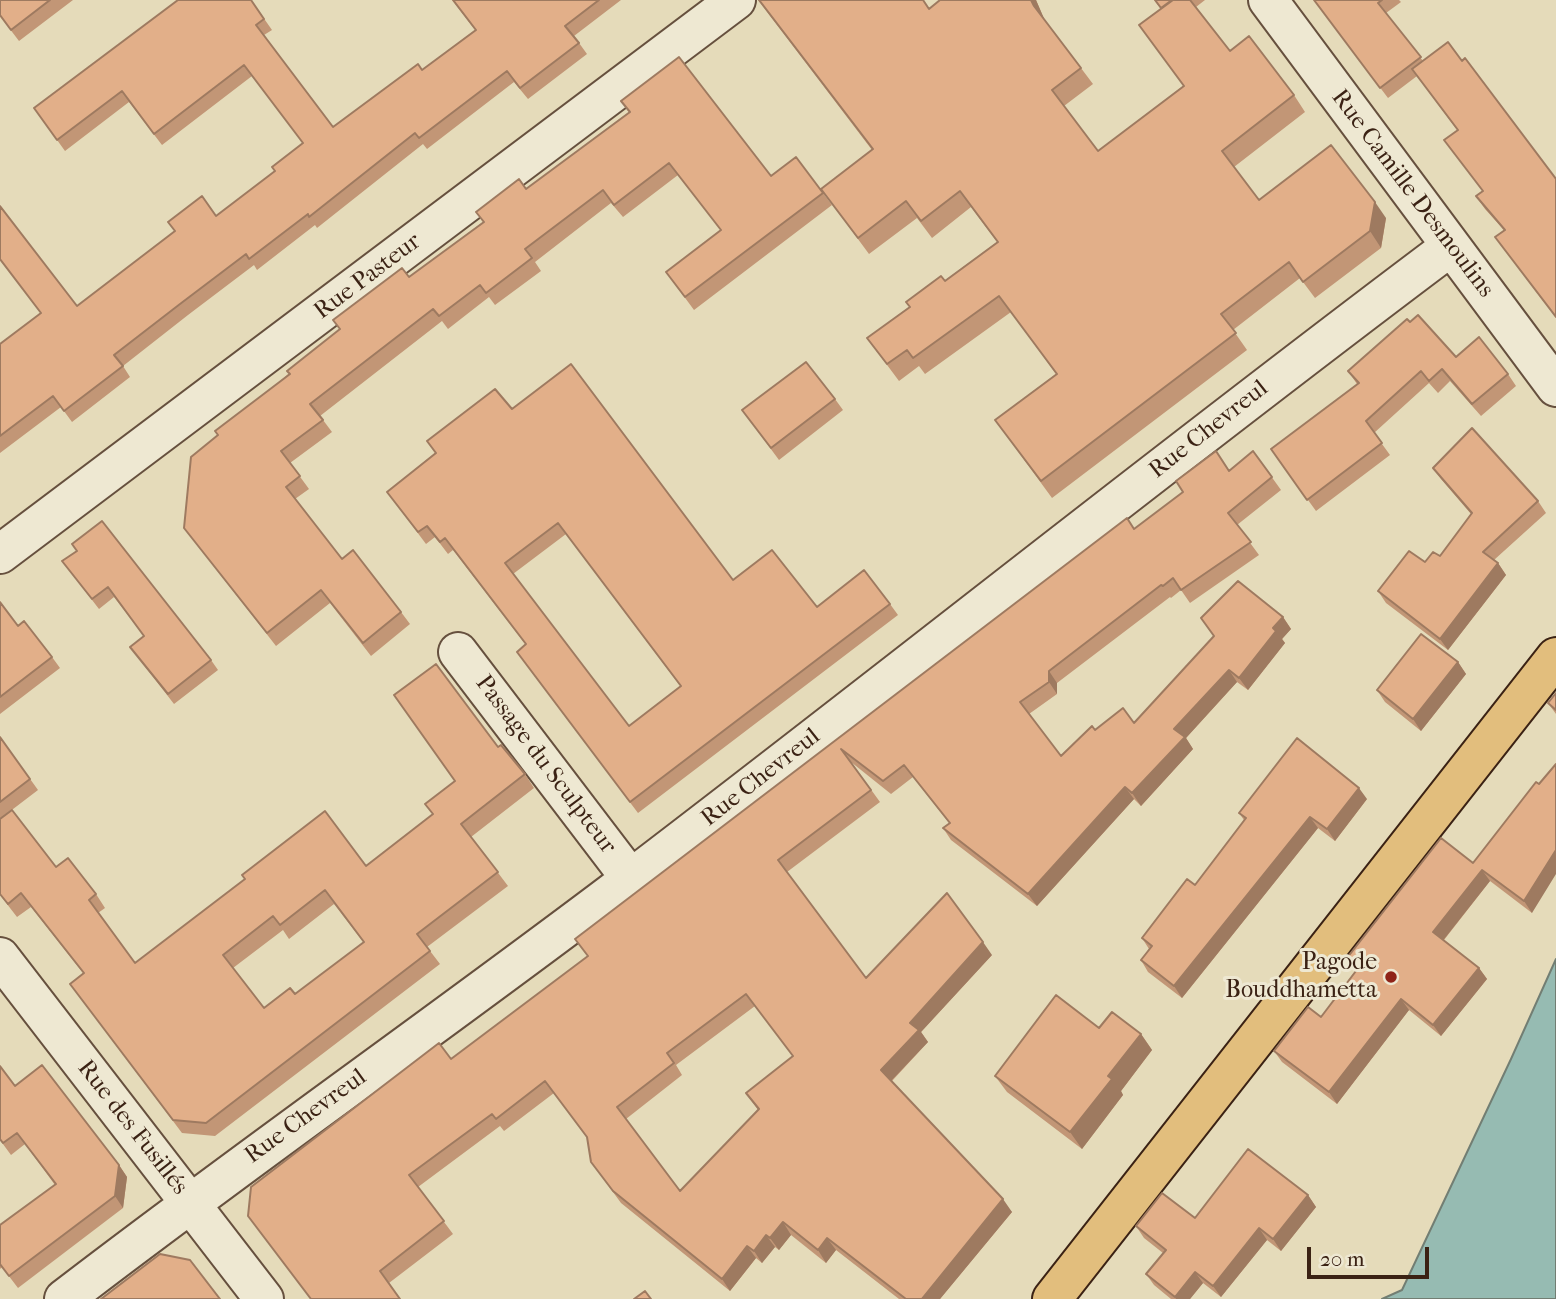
<!DOCTYPE html>
<meta charset="utf-8">
<style>
body{margin:0}
#map{position:relative;width:1556px;height:1299px;overflow:hidden;background:#e5dbba;font-family:"IM FELL French Canon",serif}
canvas{display:block}
.scale{position:absolute;left:1307px;top:1247px;width:122px;height:32px;box-sizing:border-box;border:4px solid #3b2214;border-top:0;padding-left:9px;font-size:21px;line-height:24px;white-space:nowrap;color:#3b2214;-webkit-text-stroke:5px #eee8d2;paint-order:stroke}
</style>
<div id="map">
<canvas width="1556" height="1299"></canvas>
<div class="scale">20 m</div>
</div>
<script>
const ctx = document.querySelector('canvas').getContext('2d');
ctx.lineJoin = 'round';
function fillPath(path, color) {
  ctx.fillStyle = color;
  ctx.fill(path, 'evenodd');
}
function trace(path, color, width, dash) {
  ctx.strokeStyle = color;
  ctx.lineWidth = width;
  ctx.lineCap = dash ? 'butt' : 'round';
  ctx.setLineDash(dash || []);
  ctx.stroke(path);
}
function label(font, color, halo, rows, align = 'center') {
  ctx.font = font + ' "IM FELL French Canon",serif';
  ctx.lineWidth = 6;
  ctx.setLineDash([]);
  ctx.textBaseline = 'middle';
  ctx.strokeStyle = halo;
  ctx.fillStyle = color;
  for (const [text, x, y, turn = 0] of rows) {
    ctx.save();
    ctx.translate(x, y);
    ctx.rotate((+turn || 0) * Math.PI / 180);
    ctx.textAlign = isNaN(turn) ? turn : align;
    if (halo) ctx.strokeText(text, 0, 0);
    ctx.fillText(text, 0, 0);
    ctx.restore();
  }
}
const water = new Path2D(`
 M1556,959V1299H1382L1402,1290L1511,1059Z`);
const minor = new Path2D(`
 M1268,0L1556,387
 M0,554L736,0
 M458,652L631,879
 M0,957L264,1299
 M64,1299C251,1155 445,1020 633,877C907,668 1175,453 1450,247`);
const major = new Path2D(`
 M1052,1299L1556,657`);
const wall = new Path2D(`
 M0,0H73L19,41L0,16Z
 M251,0L272,30L264,35L333,127L422,70L475,30L452,0H621L574,36L587,54L528,99L514,82L427,149L423,144L317,228L315,225L257,270L254,265L188,315L123,366L130,377L72,422L61,407L0,453V344L41,313L0,260V206L77,306L216,216L275,171L303,143L252,76L162,145L129,102L65,151L34,108Z
 M758,0L929,9L1036,0L1044,19L1093,84L1064,106L1098,151L1183,86L1161,9L1154,0H1205L1196,7L1230,51L1294,95L1305,112L1234,167L1259,200L1386,218L1381,248L1315,298L1300,278L1233,330L1247,350L1052,498L995,420L1056,374L1011,312L925,374L919,366L899,381L867,338L997,242L971,207L932,238L917,218L869,254L821,189L872,150Z
 M1314,0H1399L1401,2L1386,13L1423,61H1462L1556,179V318L1495,237L1504,230L1485,209L1476,196L1482,191L1457,130L1417,76L1388,98Z
 M621,101L771,176L823,193L832,205L694,310L666,272L721,230L678,175L623,217L611,203L535,262L541,271L495,305L489,297L448,329L442,321L320,416L332,432L290,463L309,489L295,499L342,559L401,612L410,624L371,656L330,603L276,646L184,528L218,435L340,329L333,320L409,277L483,222L476,212L526,189L629,112Z
 M1456,357L1508,374L1516,386L1481,416L1450,381L1438,393L1429,383L1374,433L1390,455L1316,511L1271,449L1357,384L1348,371Z
 M835,399L843,410L779,460L742,410Z
 M512,409L733,580L817,607L890,604L898,615L638,813L525,663L526,645L453,550L448,554L435,537L426,544L387,492L435,453L427,441ZM566,534L681,687L629,726L513,574Z
 M1253,451L1281,490L1237,525L1259,555L1190,603L1181,590L1171,598L1170,597L1057,683V694L1029,714L1061,756L1095,730L1134,723L1283,617L1291,629L1282,639L1285,643L1248,690L1237,682L1186,738L1193,749L1141,806L1134,799L1037,906L951,840L943,828L949,823L913,777L891,794L851,762L880,802L787,872L866,978L992,955L921,1032L928,1042L892,1081L1012,1212L940,1299H899L836,1250L826,1263L791,1235L779,1250L775,1247L762,1263L756,1258L730,1291L621,1203L591,1162L587,1138L554,1093L504,1131L500,1126L418,1187L453,1234L389,1283L400,1299H311L248,1216L451,1059L588,957L575,939L1134,529L1229,471ZM755,1006L793,1056L746,1093L758,1110L680,1191L626,1119L682,1075L676,1065Z
 M1433,468L1538,501L1546,513L1494,560L1498,563L1506,575L1448,650L1386,603L1378,591L1425,562L1440,556L1471,514L1441,479Z
 M76,551L211,660L218,670L174,704L130,647L144,636L114,597L99,609L62,561Z
 M0,602L18,626L52,657L60,668L0,714Z
 M1458,662L1466,674L1421,731L1385,702L1377,690Z
 M1556,693V714L1548,703Z
 M0,737L38,790L0,819Z
 M498,747L525,774L534,788L471,837L508,886L427,947L440,964L215,1136L182,1133L70,984L83,973L31,907L17,917L0,895V819L56,867L96,894L105,908L98,913L135,963L366,866L432,815ZM334,904L364,943L295,994L264,1008L233,968L283,930L289,939Z
 M1536,782L1532,913L1490,881L1444,940L1479,968L1487,979L1441,1036L1409,1010L1337,1104L1282,1062L1274,1051L1321,1017L1356,970L1347,958L1473,863Z
 M1367,799L1335,841L1318,828L1182,998L1148,972L1141,960L1149,949L1142,938L1195,885L1244,820L1239,813Z
 M1099,1028L1141,1034L1152,1050L1121,1091L1123,1095L1082,1149L1007,1092L995,1076Z
 M15,1086L119,1165L127,1177L123,1208L18,1288L2,1267L0,1269V1225L55,1185L25,1144L11,1155L0,1140Z
 M1308,1195L1316,1207L1281,1251L1267,1240L1221,1297L1203,1283L1190,1299H1171L1154,1285L1146,1274L1163,1253L1144,1238L1136,1226L1195,1218Z`);
const shadedWall = new Path2D(`
 M1031,0H1036L1046,23L1034,6Z
 M1375,202L1386,218L1381,248L1370,231Z
 M1498,563L1506,575L1448,650L1440,639Z
 M1283,617L1291,629L1282,639L1285,643L1248,690L1239,678L1273,628Z
 M1458,662L1466,674L1421,731L1413,719Z
 M1229,670L1237,682L1186,738L1193,749L1141,806L1132,793L1174,729Z
 M1049,671L1057,683V694L1049,682Z
 M1125,787L1134,799L1037,906L1028,894Z
 M1359,788L1367,799L1335,841L1327,829Z
 M1310,817L1318,828L1182,998L1174,986Z
 M1556,850V874L1532,913L1524,901Z
 M1482,870L1490,881L1441,943L1433,932Z
 M983,942L992,955L921,1032L928,1042L890,1082L881,1070L910,1023Z
 M1479,968L1487,979L1441,1036L1433,1025Z
 M1401,999L1409,1010L1337,1104L1329,1092Z
 M1141,1034L1152,1050L1121,1091L1123,1095L1082,1149L1070,1132L1108,1076Z
 M119,1165L127,1177L123,1208L115,1196Z
 M1308,1195L1316,1207L1281,1251L1273,1239Z
 M1003,1199L1012,1212L940,1299H922Z
 M783,1222L791,1235L779,1250L770,1238Z
 M1259,1228L1267,1240L1221,1297L1213,1286Z
 M766,1235L775,1247L762,1263L754,1251Z
 M827,1238L836,1250L826,1263L818,1250Z
 M747,1246L756,1258L730,1291L722,1279Z
 M1195,1272L1203,1283L1190,1299H1176L1175,1297Z`);
const building = new Path2D(`
 M0,0H50L11,30L0,15Z
 M178,0H251L264,19L256,25L333,127L418,64L422,70L476,30L453,0H599L565,26L579,43L520,88L507,71L419,138L415,133L309,217L308,214L249,259L246,254L180,304L114,355L123,366L64,411L53,396L0,436V344L41,313L0,259V206L77,306L175,231L168,222L202,196L216,216L275,171L272,167L303,143L244,65L154,134L122,91L57,140L34,108Z
 M759,0H923L929,9L940,0H1031L1034,6L1081,68L1052,90L1098,151L1184,86L1139,25L1173,0H1190L1230,51L1249,36L1294,95L1222,151L1259,200L1331,145L1375,202L1370,231L1303,282L1289,262L1221,314L1236,333L1041,481L995,420L1057,374L999,296L913,358L907,350L887,364L867,338L910,307L906,302L941,276L945,281L998,242L960,191L921,221L906,201L858,238L821,189L873,149Z
 M1155,0H1172L1161,8Z
 M1314,0H1382L1378,3L1421,57L1380,88Z
 M1448,42L1462,61L1465,58L1556,179V317L1495,237L1505,230L1476,196L1483,191L1444,140L1458,130L1412,69Z
 M679,57L771,176L796,157L823,193L685,297L666,272L721,230L669,163L614,205L603,190L525,249L532,258L486,293L480,285L439,316L433,309L310,404L323,420L281,451L300,476L286,487L342,559L353,550L401,612L363,643L321,590L267,633L184,528L191,457L218,435L215,431L290,374L287,371L340,329L333,320L402,268L409,277L484,222L476,212L519,179L526,189L630,112L621,101Z
 M1418,315L1456,357L1479,337L1508,374L1472,404L1442,369L1429,381L1421,371L1366,421L1382,443L1307,500L1271,449L1359,383L1348,371L1407,319L1410,322Z
 M806,362L835,399L771,448L742,410Z
 M571,364L733,580L772,550L817,607L864,570L890,604L630,802L517,652L526,644L445,538L440,542L427,526L418,532L387,492L436,453L427,441L495,389L512,409ZM558,523L681,686L629,726L505,563Z
 M1472,428L1538,501L1483,552L1498,563L1440,639L1378,591L1409,551L1425,562L1433,552L1440,556L1472,513L1433,468Z
 M1216,451L1229,471L1253,451L1272,477L1228,513L1251,542L1181,590L1173,578L1163,586L1161,585L1049,671V682L1020,702L1061,756L1092,726L1095,730L1123,708L1134,723L1214,636L1201,618L1238,581L1283,617L1273,628L1276,631L1239,678L1229,670L1174,729L1185,737L1132,793L1125,787L1028,894L943,828L950,823L904,765L883,781L841,749L871,790L778,860L866,978L947,893L983,942L910,1023L919,1030L881,1070L1003,1199L922,1299H906L827,1238L818,1250L783,1222L770,1238L766,1235L754,1251L747,1246L722,1279L613,1191L591,1162L587,1137L545,1081L496,1119L492,1114L409,1175L444,1221L380,1271L400,1299H311L248,1216L251,1187L439,1043L451,1059L588,956L575,939L1127,518L1134,529L1183,492L1176,481ZM746,994L793,1056L746,1093L759,1109L680,1191L617,1107L674,1063L667,1053Z
 M102,521L211,660L168,694L130,647L144,636L108,587L92,599L62,561L77,551L72,544Z
 M0,602L18,626L24,621L52,657L0,697Z
 M1421,634L1458,662L1413,719L1377,690Z
 M436,664L498,747L501,745L525,774L461,824L498,872L417,934L430,951L206,1123L173,1120L70,984L84,973L21,893L8,904L0,894V819L12,810L56,867L68,858L96,894L89,900L135,963L245,879L242,875L325,811L366,866L433,814L425,804L455,781L394,695ZM325,890L364,942L295,994L290,988L264,1008L223,955L273,916L280,925Z
 M1556,693V710L1548,703Z
 M0,737L30,779L0,802Z
 M1297,738L1359,788L1327,829L1310,817L1174,986L1141,960L1152,946L1142,938L1187,879L1195,885L1246,818L1239,813Z
 M1556,764V850L1524,901L1482,870L1433,932L1479,968L1433,1025L1401,999L1329,1092L1274,1051L1308,1007L1321,1017L1359,967L1347,958L1441,838L1473,863L1536,782L1539,784Z
 M1056,995L1099,1028L1112,1012L1141,1034L1108,1076L1112,1079L1070,1132L995,1076Z
 M42,1065L119,1165L115,1196L9,1276L0,1264V1225L56,1184L17,1133L3,1143L0,1139V1066L15,1086Z
 M1248,1149L1308,1195L1273,1239L1259,1228L1213,1286L1195,1272L1175,1297L1146,1274L1166,1250L1136,1226L1162,1193L1195,1218Z
 M160,1254L190,1260L220,1299H101Z
 M645,1291L651,1299H634Z`);
const markers = [
 [1391,977,7,"#8f2418"]
];
const streetNames = [
 ["Rue Camille Desmoulins",1412,194,53],
 ["Rue Pasteur",368,277,-37],
 ["Rue Chevreul",1209,430,-38],
 ["Passage du Sculpteur",545,765,53],
 ["Rue Chevreul",761,778,-38],
 ["Rue Chevreul",306,1117,-36],
 ["Rue des Fusillés",132,1128,52]
];
const poiNames = [
 ["Pagode",1377,963],
 ["Bouddhametta",1377,991]
];
fillPath(water, '#96bbb2');
trace(water, '#727e73', 2);
trace(minor, '#66503e', 42);
trace(major, '#3b2214', 42);
trace(minor, '#eee8d2', 38);
trace(major, '#e2be7d', 38);
fillPath(wall, '#c29676');
fillPath(shadedWall, '#9e7a60');
fillPath(building, '#e2af89');
trace(building, '#9e7a60', 2);
for (const [x, y, r, color] of markers) {
  const dot = new Path2D();
  dot.arc(x, y, r, 0, 2 * Math.PI);
  ctx.fillStyle = color;
  ctx.fill(dot);
  trace(dot, '#eee8d2', 2.5);
}
label('24px', '#3b2214', '#eee8d2', streetNames);
label('24px', '#3b2214', '#eee8d2', poiNames, 'right');
</script>
